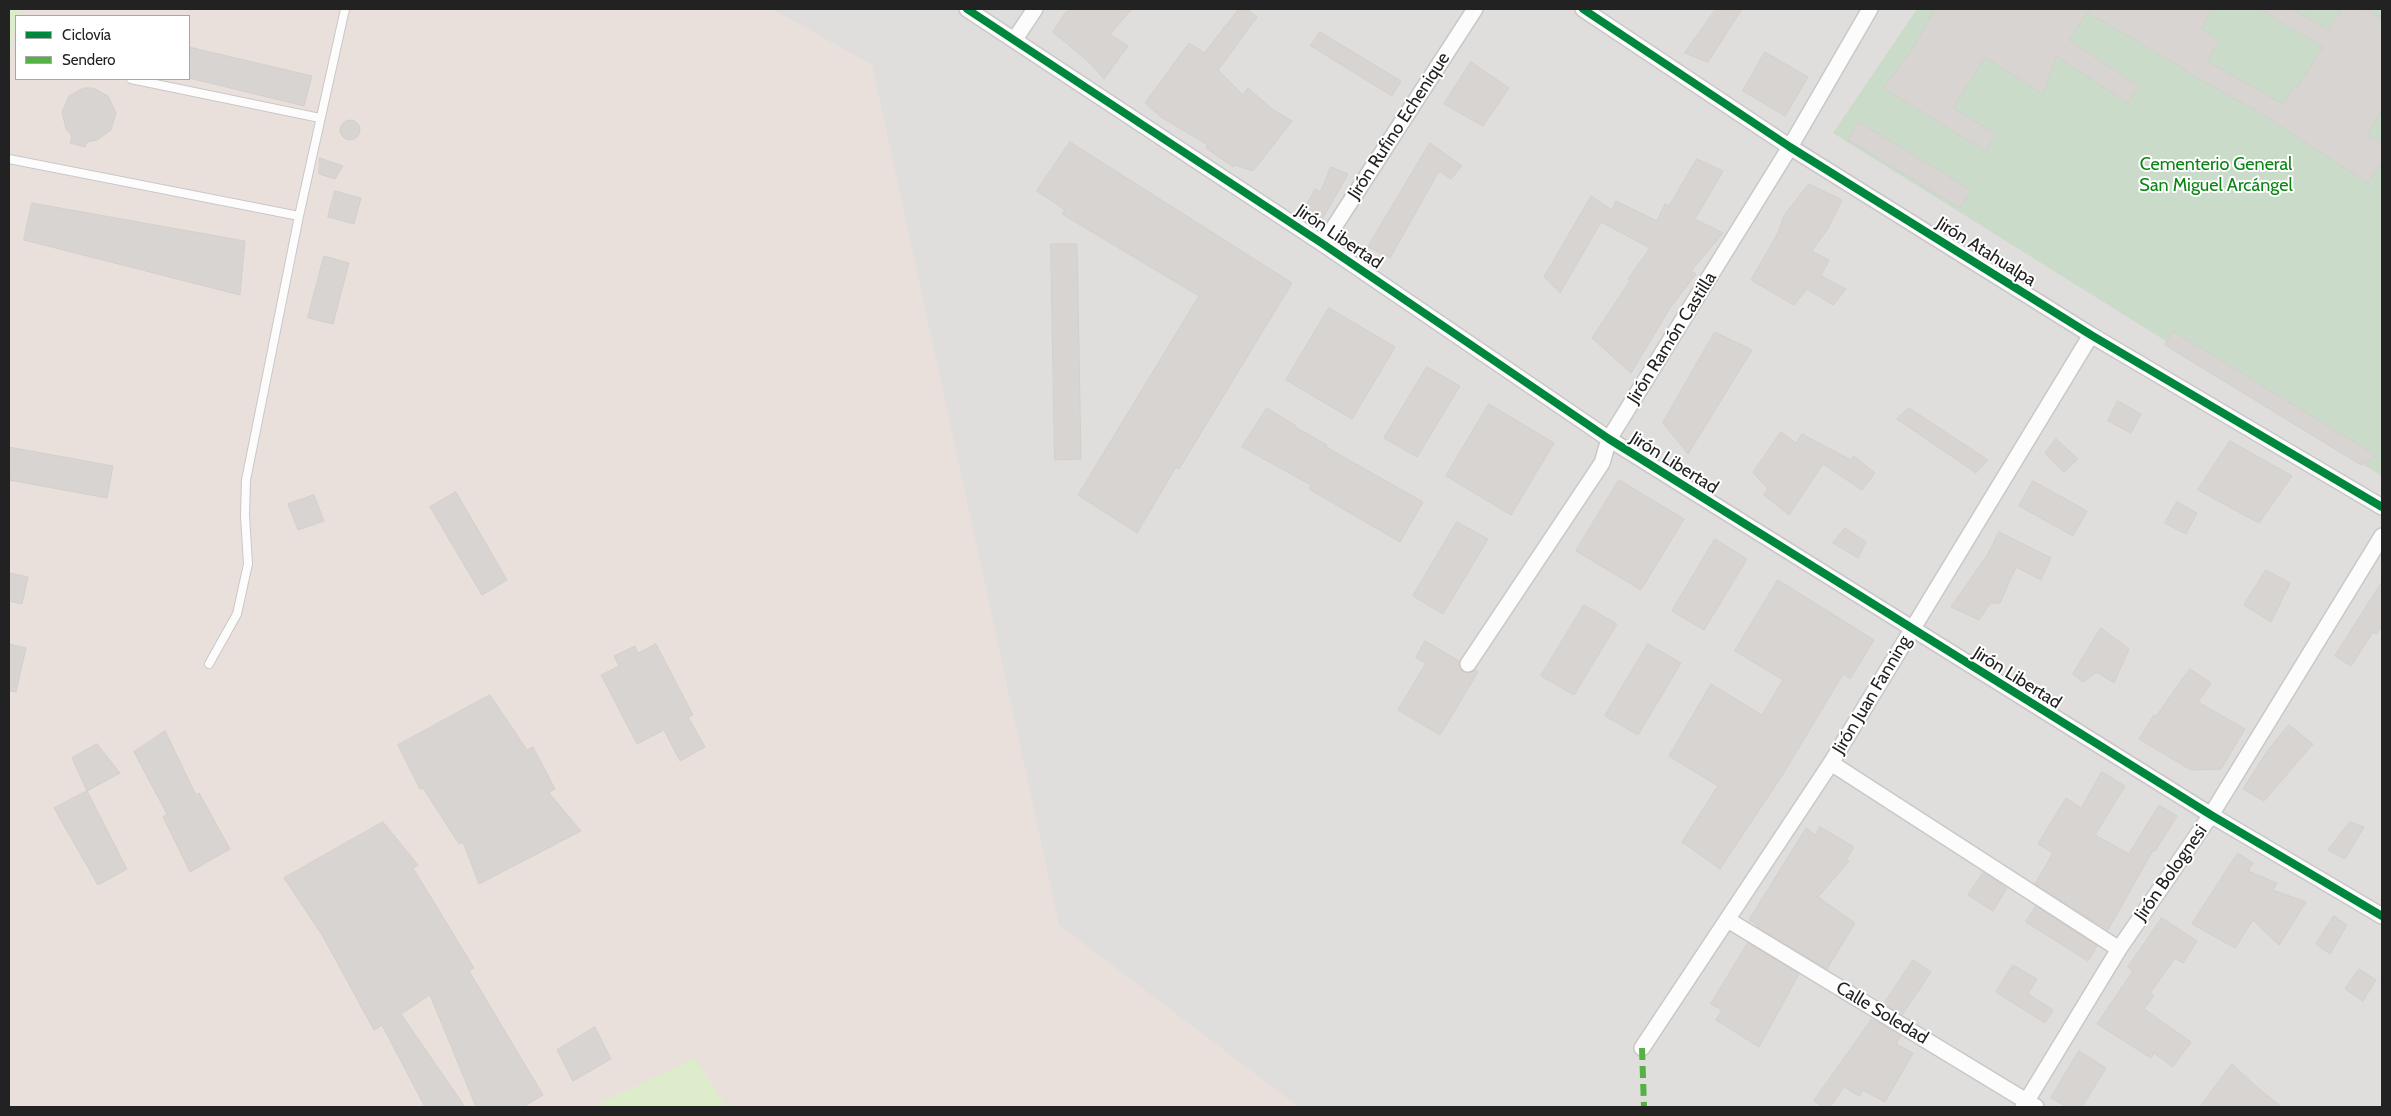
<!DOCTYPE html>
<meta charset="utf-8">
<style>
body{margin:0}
#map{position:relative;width:2391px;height:1116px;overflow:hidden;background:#f0eeeb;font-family:Cabin,sans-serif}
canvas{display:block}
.frame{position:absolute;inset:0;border:10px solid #222;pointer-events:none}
.legend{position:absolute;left:15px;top:15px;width:175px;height:65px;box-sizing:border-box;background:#fff;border:1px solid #a7a7a7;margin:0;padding:6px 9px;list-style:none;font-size:15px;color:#222}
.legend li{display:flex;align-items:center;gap:10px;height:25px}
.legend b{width:25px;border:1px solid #a7a7a7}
</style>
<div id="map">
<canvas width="2391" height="1116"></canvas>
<div class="frame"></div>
<ul class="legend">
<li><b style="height:6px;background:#00873e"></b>Ciclovía</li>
<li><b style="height:6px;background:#55b145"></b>Sendero</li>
</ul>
</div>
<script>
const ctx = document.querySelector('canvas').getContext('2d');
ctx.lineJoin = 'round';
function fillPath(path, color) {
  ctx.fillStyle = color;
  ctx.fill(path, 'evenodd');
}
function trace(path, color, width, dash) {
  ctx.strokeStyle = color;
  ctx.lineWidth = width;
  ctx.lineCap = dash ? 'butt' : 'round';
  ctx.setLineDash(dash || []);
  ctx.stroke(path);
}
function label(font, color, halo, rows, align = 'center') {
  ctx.font = font + ' Cabin,sans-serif';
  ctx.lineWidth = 4;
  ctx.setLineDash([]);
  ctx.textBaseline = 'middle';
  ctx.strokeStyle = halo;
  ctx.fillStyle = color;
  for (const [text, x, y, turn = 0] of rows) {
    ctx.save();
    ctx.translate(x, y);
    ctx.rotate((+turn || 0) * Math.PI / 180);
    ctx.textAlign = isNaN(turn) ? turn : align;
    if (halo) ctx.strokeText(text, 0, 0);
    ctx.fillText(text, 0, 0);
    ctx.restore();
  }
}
const residential = new Path2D(`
 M9,9H2382V1107H9ZM16,16H189V79H16Z`);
const military = new Path2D(`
 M9,9H772L872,65L1059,925L1299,1107H9ZM16,16H189V79H16Z`);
const grass = new Path2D(`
 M9,9H19L9,61Z
 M695,1058L726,1107L594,1106Z`);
const cemetery = new Path2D(`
 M1917,9H2382V476L1833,133Z`);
const building = new Path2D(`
 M1068,9H1132L1110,34L1128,46L1104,79L1090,63L1053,32Z
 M1239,9H1246L1257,17L1218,70L1243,95L1248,88L1272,109L1292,121L1253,171L1234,165L1233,167L1206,148L1208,145L1161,117L1145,103L1189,43L1204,53Z
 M1716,9H1742L1708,62L1685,53Z
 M1935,9H2213L2201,28L2219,41L2207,61L2283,104L2294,86L2297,88L2323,47L2259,9H2292L2328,30L2342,9H2366L2382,19V111L2367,134L2382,144V161L2368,183L2260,113L2185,71L2186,70L2087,12L2069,40L2139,86L2128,103L2056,56L2043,94L1985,57L1953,108L1996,134L1986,151L1883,88L1913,48Z
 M1320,32L1401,81L1392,96L1311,46Z
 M189,47L312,76L304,106L189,78Z
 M1765,52L1808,77L1785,116L1743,91Z
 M1471,62L1509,88L1483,126L1444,104Z
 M84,88H93L108,96L116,113L111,130L97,140L87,142L85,147L70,143L72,136L66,129L62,112L69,96Z
 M340 130a10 10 0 1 1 20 0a10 10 0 1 1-20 0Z
 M1859,122L1971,190L1960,208L1848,140Z
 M1070,142L1292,283L1179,469L1176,467L1137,533L1078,495L1199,296L1062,214L1065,210L1037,191Z
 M1430,143L1462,166L1451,179L1439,171L1390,258L1368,247Z
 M320,158L343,166L335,179L319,174Z
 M1697,159L1723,171L1695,219L1723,233L1691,271L1696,274L1670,308L1631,373L1592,338L1630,281L1628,279L1650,248L1601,222L1560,293L1544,277L1591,196L1612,210L1616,201L1657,221L1665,204L1669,206Z
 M1331,167L1348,174L1319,225L1304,210L1315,189L1320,192Z
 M1809,184L1842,200L1827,230L1812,251L1829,260L1821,276L1846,289L1833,305L1807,289L1794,305L1751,280L1778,233L1784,216Z
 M335,191L361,198L354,224L328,217Z
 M32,203L245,241L240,295L24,240Z
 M1051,244H1077L1081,459L1055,460Z
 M324,256L349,263L333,324L308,318Z
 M1329,308L1395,347L1352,419L1286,380Z
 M2173,331L2377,456L2361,465L2165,345Z
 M1715,332L1752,350L1688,454L1663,423Z
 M1427,367L1460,386L1417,457L1384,438Z
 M2118,401L2141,414L2131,433L2108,421Z
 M1489,404L1554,443L1511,515L1446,476Z
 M1267,408L1296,426L1295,427L1327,445L1326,447L1423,502L1400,542L1309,489L1311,485L1242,447Z
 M1909,408L1988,460L1976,473L1897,419Z
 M1781,432L1796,443L1802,434L1851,460L1854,456L1875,473L1862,490L1823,464L1789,515L1764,495L1768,488L1753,473Z
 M2056,439L2078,459L2064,472L2045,453Z
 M2230,441L2292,476L2259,523L2198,490Z
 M9,447L113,466L107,498L9,480Z
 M1619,480L1684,519L1641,590L1576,551Z
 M2033,481L2087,511L2073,536L2019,506Z
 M456,492L507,580L482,595L430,507Z
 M314,495L324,521L298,530L288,504Z
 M2177,502L2197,513L2186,534L2165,523Z
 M1457,522L1488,539L1443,614L1413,596Z
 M1845,528L1866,542L1858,558L1833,543Z
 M1999,532L2051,558L2041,580L2016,567L2000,603H1990L1979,620L1951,607L1988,554Z
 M1715,539L1747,559L1704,630L1672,611Z
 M2266,570L2290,583L2271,622L2244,605Z
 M9,573L28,577L22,604L9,601Z
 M1778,580L1874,640L1850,679L1843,674L1783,774L1720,869L1682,842L1718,786L1669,756L1711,684L1762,715L1783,680L1735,651Z
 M2382,582V625L2377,634L2373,632L2351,666L2335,656Z
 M1584,605L1617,624L1574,695L1541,676Z
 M2101,628L2129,649L2114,683L2097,672L2083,682L2073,674Z
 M1425,641L1459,661V668L1463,672L1468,673L1475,670L1478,672L1440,735L1398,710L1426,663L1416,658Z
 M9,644L26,648L16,692L9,691Z
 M656,644L693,715L688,717L705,747L680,761L664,730L637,744L601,675L619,666L614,656L635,646L638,653Z
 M1648,644L1681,663L1638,735L1605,716Z
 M2190,669L2211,683L2198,702L2245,729L2221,769L2191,770L2139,739L2154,715L2156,716Z
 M490,695L527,750L533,747L555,789L549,793L581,831L479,884L463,842L459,844L423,788L420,789L398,745Z
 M2289,725L2313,744L2264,801L2243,789L2268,750Z
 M165,731L196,795L199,793L230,849L190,872L163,817L167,814L134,752Z
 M97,744L120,773L87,791L72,758Z
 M2102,772L2125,786L2095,835L2129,854L2159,805L2177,816L2155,851L2153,850L2108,930L2035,884L2053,853L2038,844L2066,798L2081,808Z
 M87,791L127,869L98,885L54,808Z
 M383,822L418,865L413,868L474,968L469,971L543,1095L523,1107H476L430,995L401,1014L465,1107H425L382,1025L374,1030L322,935L284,878Z
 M2350,822L2364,827L2345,859L2328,850Z
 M1820,827L1854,847L1846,859L1849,861L1818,897L1855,923L1827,969L1757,927L1758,925L1749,920L1806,828L1815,835Z
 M2238,853L2253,863L2248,871L2277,883L2273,890L2306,902L2279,945L2253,920L2235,948L2192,924Z
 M1983,873L2007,888L1993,911L1968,895Z
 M2036,906L2097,946L2088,961L2026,922Z
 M2334,916L2347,925L2330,954L2316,944Z
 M2162,918L2197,941L2183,963L2175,958L2150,993L2154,996L2144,1009L2191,1042L2173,1067L2154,1053L2151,1058L2097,1024L2133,971L2128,967Z
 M1748,943L1799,974L1759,1047L1716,1020L1722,1010L1711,1004Z
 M1913,960L1931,972L1902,1015L1884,1004Z
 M2013,965L2037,979L2028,994L2053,1010L2045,1023L1996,992Z
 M2359,969L2376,980L2363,1001L2345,989Z
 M1872,1019L1901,1036L1896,1044L1913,1053L1885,1102L1863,1090L1859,1096L1844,1087L1830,1107H1823L1814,1101Z
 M595,1027L611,1059L573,1081L557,1050Z
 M2079,1051L2106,1068L2082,1107H2067L2051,1098Z
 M2232,1064L2258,1088L2282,1107H2200Z`);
const service = new Path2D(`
 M131,79L320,118
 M9,159L299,216
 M209,664L237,614L248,564L245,515L246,480L299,216L345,9`);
const minor = new Path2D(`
 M967,9L1323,244L1609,439L2211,815L2382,916
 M1583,9L1790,147L2091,335L2382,507
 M1015,39L1035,9
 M1323,244L1475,9
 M1468,664L1602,463L1609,439L1790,147L1870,9
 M1831,763L2119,949
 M1728,920L2036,1107
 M1642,1048L1831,763L2091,335
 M2023,1107L2119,949L2211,815L2382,536`);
const quiet = new Path2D(`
 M1642,1048L1644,1107`);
const cycleway = new Path2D(`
 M967,9L1323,244L1609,439L2211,815L2382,916
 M1583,9L1790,147L2091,335L2382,507`);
const streetNames = [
 ["Jirón Rufino Echenique",1399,126,-57],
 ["Jirón Libertad",1339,237,34],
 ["Jirón Atahualpa",1986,252,32],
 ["Jirón Ramón Castilla",1672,338,-58],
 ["Jirón Libertad",1674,463,32],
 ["Jirón Libertad",2017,678,32],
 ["Jirón Juan Fanning",1872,695,-59],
 ["Jirón Bolognesi",2171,873,-55],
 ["Calle Soledad",1882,1013,31]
];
const parkNames = [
 ["Cementerio General",2216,165],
 ["San Miguel Arcángel",2216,186]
];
fillPath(residential, '#dfdedc');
fillPath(military, '#eae0db');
fillPath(grass, '#ddeccb');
fillPath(cemetery, '#cadbca');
fillPath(building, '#d7d4d2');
trace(building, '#d3d0cc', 1);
trace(service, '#c9c8c7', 10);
trace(minor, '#c9c8c7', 18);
trace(service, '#fdfcfc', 8);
trace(minor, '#fdfcfc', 15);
trace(quiet, '#55b145', 6, [12, 6]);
trace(cycleway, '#00873e', 8);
label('18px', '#222', '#fff', streetNames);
label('18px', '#0c8416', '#fff', parkNames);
</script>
